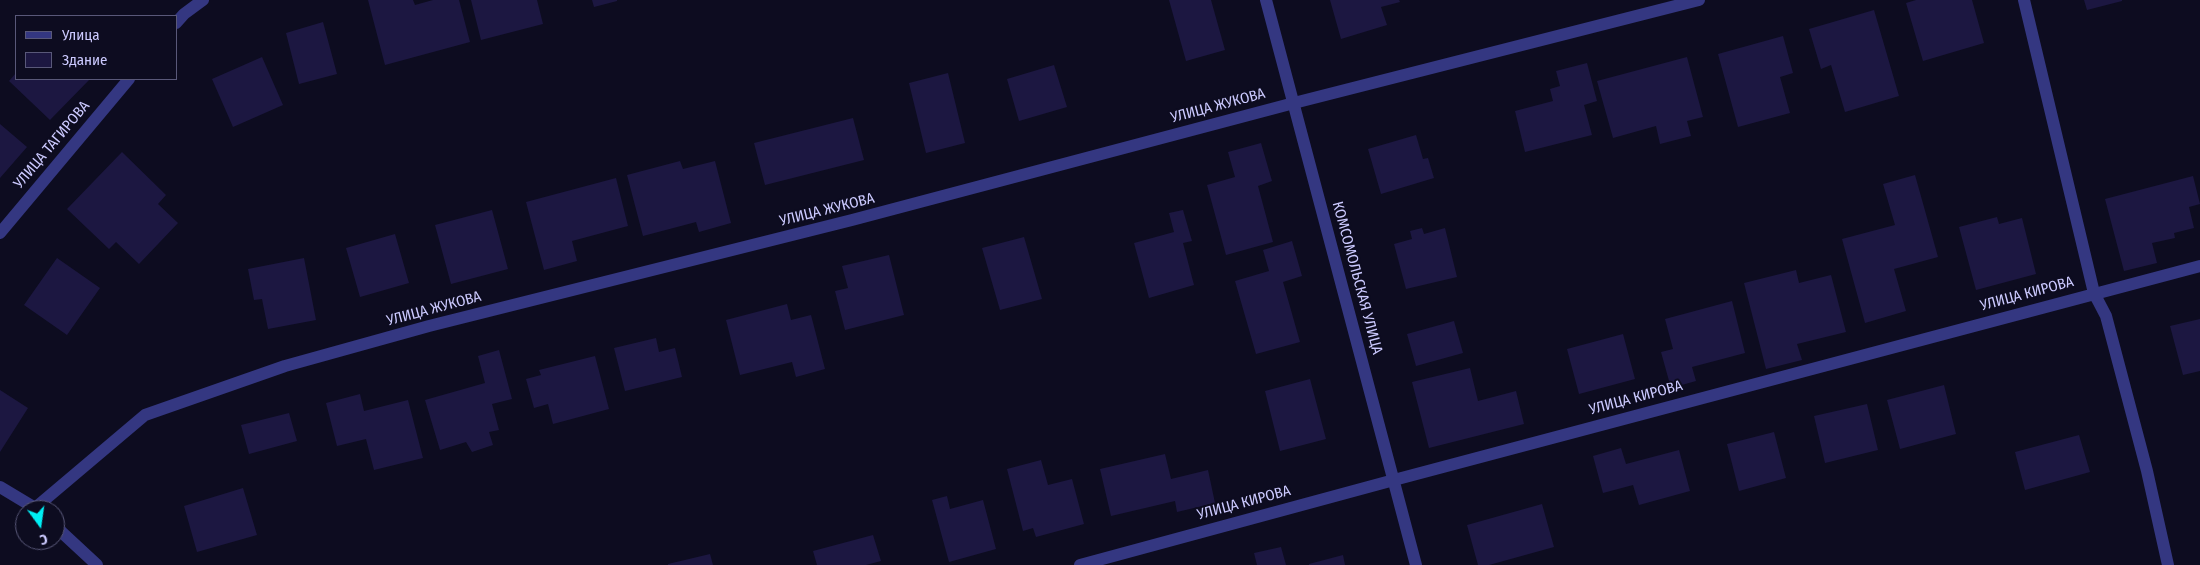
<!DOCTYPE html>
<meta charset="utf-8">
<style>
body{margin:0}
#map{position:relative;width:2200px;height:565px;overflow:hidden;background:#0d0c20;font-family:"Fira Sans Condensed",sans-serif}
canvas{display:block}
.legend{position:absolute;left:15px;top:15px;width:162px;height:65px;box-sizing:border-box;background:#0d0c20;border:1px solid #595879;margin:0;padding:6px 9px;list-style:none;font-size:15px;color:#cccaff}
.legend li{display:flex;align-items:center;gap:10px;height:25px}
.legend b{width:25px;border:1px solid #595879}
.north{position:absolute;left:15px;top:500px;width:50px;height:50px;box-sizing:border-box;background:#0d0c20;border:1px solid #595879;border-radius:50%;rotate:166deg;font-size:14px;font-weight:700;line-height:20px;text-align:center;color:#cccaff}
.north::after{content:'';display:block;margin:auto;width:18px;height:22px;background:#00eff5;clip-path:polygon(50% 0,100% 100%,50% 72%,0 100%)}
</style>
<div id="map">
<canvas width="2200" height="565"></canvas>
<ul class="legend">
<li><b style="height:6px;background:#343781"></b>Улица</li>
<li><b style="height:14px;background:#1c1741"></b>Здание</li>
</ul>
<div class="north">С</div>
</div>
<script>
const ctx = document.querySelector('canvas').getContext('2d');
ctx.lineJoin = 'round';
function fillPath(path, color) {
  ctx.fillStyle = color;
  ctx.fill(path, 'evenodd');
}
function trace(path, color, width, dash) {
  ctx.strokeStyle = color;
  ctx.lineWidth = width;
  ctx.lineCap = dash ? 'butt' : 'round';
  ctx.setLineDash(dash || []);
  ctx.stroke(path);
}
function label(font, color, halo, rows, align = 'center') {
  ctx.font = font + ' "Fira Sans Condensed",sans-serif';
  ctx.lineWidth = 4;
  ctx.setLineDash([]);
  ctx.textBaseline = 'middle';
  ctx.strokeStyle = halo;
  ctx.fillStyle = color;
  for (const [text, x, y, turn = 0] of rows) {
    ctx.save();
    ctx.translate(x, y);
    ctx.rotate((+turn || 0) * Math.PI / 180);
    ctx.textAlign = isNaN(turn) ? turn : align;
    if (halo) ctx.strokeText(text, 0, 0);
    ctx.fillText(text, 0, 0);
    ctx.restore();
  }
}
const building = new Path2D(`
 M368,0H413L415,5L433,0H459L470,42L385,65Z
 M471,0H537L543,24L481,40Z
 M592,0H617V1L594,7Z
 M1169,0H1211L1225,50L1186,61Z
 M1330,0H1399L1400,2L1381,7L1387,25L1341,39Z
 M1916,0H1972L1984,43L1923,61L1906,3Z
 M2084,0H2122V1L2087,10Z
 M1874,10L1899,96L1845,112L1831,65L1821,69L1809,29Z
 M323,22L337,74L299,84L286,33Z
 M1783,36L1793,73L1780,77L1790,113L1738,127L1718,54Z
 M262,57L283,105L233,127L212,79Z
 M1687,57L1703,117L1687,121L1691,136L1660,144L1656,126L1613,138L1597,81Z
 M1587,63L1597,101L1584,105L1592,135L1525,152L1515,111L1553,101L1550,89L1560,86L1556,71Z
 M1054,65L1067,107L1019,121L1007,79Z
 M16,73V79H90L50,120L9,81Z
 M948,73L965,143L926,153L909,83Z
 M853,118L864,160L765,185L754,143Z
 M0,124L27,147L0,178Z
 M1416,135L1423,159L1428,158L1434,178L1381,194L1368,149Z
 M1261,143L1272,181L1258,186L1273,242L1226,255L1207,185L1235,177L1228,152Z
 M122,152L166,195L158,204L178,223L139,264L116,242L109,249L67,209Z
 M680,161L683,169L715,161L731,223L699,232L696,222L643,236L627,175Z
 M1915,175L1938,257L1894,269L1906,311L1865,323L1842,239L1895,225L1883,184Z
 M2193,176L2200,204L2189,207L2194,228L2174,233L2175,238L2152,243L2157,263L2124,271L2105,199Z
 M616,178L628,226L572,241L577,261L544,270L526,202Z
 M492,210L508,269L451,284L435,225Z
 M1183,210L1192,241L1183,243L1194,285L1149,298L1134,243L1174,232L1169,213Z
 M1997,217L1999,224L2022,218L2036,274L1976,290L1959,227Z
 M1422,228L1424,234L1445,228L1457,277L1406,289L1394,244L1412,239L1410,231Z
 M395,234L409,283L360,297L346,248Z
 M1024,237L1042,299L1000,310L982,248Z
 M1292,241L1302,276L1283,282L1300,342L1256,354L1235,281L1269,271L1263,250Z
 M889,255L904,315L845,330L835,291L848,288L842,266Z
 M57,258L100,288L67,335L24,305Z
 M304,258L316,320L268,329L262,299L254,300L248,269Z
 M1796,270L1799,283L1831,275L1846,332L1797,344L1802,360L1766,369L1744,283Z
 M1732,301L1745,353L1692,367L1696,381L1671,388L1661,352L1673,349L1665,319Z
 M787,304L791,320L811,315L825,369L796,377L792,362L740,375L726,320Z
 M2200,319V371L2183,375L2170,326Z
 M1454,321L1463,353L1416,366L1407,334Z
 M1623,334L1635,379L1579,394L1567,349Z
 M656,338L659,352L675,348L682,377L625,391L614,348Z
 M499,350L512,399L492,404L499,430L489,432L493,445L472,452L466,442L440,450L425,400L485,383L478,356Z
 M595,356L609,409L553,424L548,404L534,408L526,379L541,375L539,370Z
 M1470,368L1478,401L1516,391L1524,424L1429,448L1412,382Z
 M1310,379L1326,439L1280,451L1265,391Z
 M1944,385L1956,434L1900,449L1887,400Z
 M0,390L28,408L0,452Z
 M360,394L364,411L408,400L423,458L374,470L366,439L337,446L326,403Z
 M1867,404L1878,450L1825,463L1814,416Z
 M289,413L297,441L249,454L241,425Z
 M1774,432L1786,478L1739,491L1727,444Z
 M2079,435L2090,472L2025,490L2015,452Z
 M1621,448L1626,464L1679,450L1690,491L1639,505L1633,485L1603,493L1593,456Z
 M1165,454L1171,479L1208,470L1215,503L1177,512L1175,501L1111,516L1100,469Z
 M1041,460L1048,485L1072,479L1084,524L1036,537L1033,528L1023,531L1007,469Z
 M243,488L257,535L197,552L184,506Z
 M947,496L950,509L983,500L996,549L949,562L932,500Z
 M1542,504L1554,547L1489,565H1478L1467,525Z
 M873,535L881,561L866,565H817L813,551Z
 M1281,547L1286,565H1257L1254,553Z
 M710,554L713,565H668V564Z
 M1343,555L1345,565H1309V564Z`);
const minor = new Path2D(`
 M1266,0L1416,565
 M2024,0L2094,293L2106,316L2147,471L2168,565
 M176,23L184,14L203,0
 M0,233L129,79
 M0,487L35,508L145,415L285,366L429,326L852,220L1294,103L1699,0
 M55,526L97,565
 M1080,565L1394,480L2200,266`);
const streetNames = [
 ["УЛИЦА ЖУКОВА",1218,106,-15],
 ["УЛИЦА ТАГИРОВА",52,145,-50],
 ["УЛИЦА ЖУКОВА",827,210,-14],
 ["КОМСОМОЛЬСКАЯ УЛИЦА",1357,278,75],
 ["УЛИЦА КИРОВА",2027,294,-15],
 ["УЛИЦА ЖУКОВА",434,309,-15],
 ["УЛИЦА КИРОВА",1636,398,-15],
 ["УЛИЦА КИРОВА",1244,503,-15]
];
fillPath(building, '#1c1741');
trace(minor, '#343781', 12);
label('15px', '#cccaff', '#0d0c20', streetNames);
</script>
